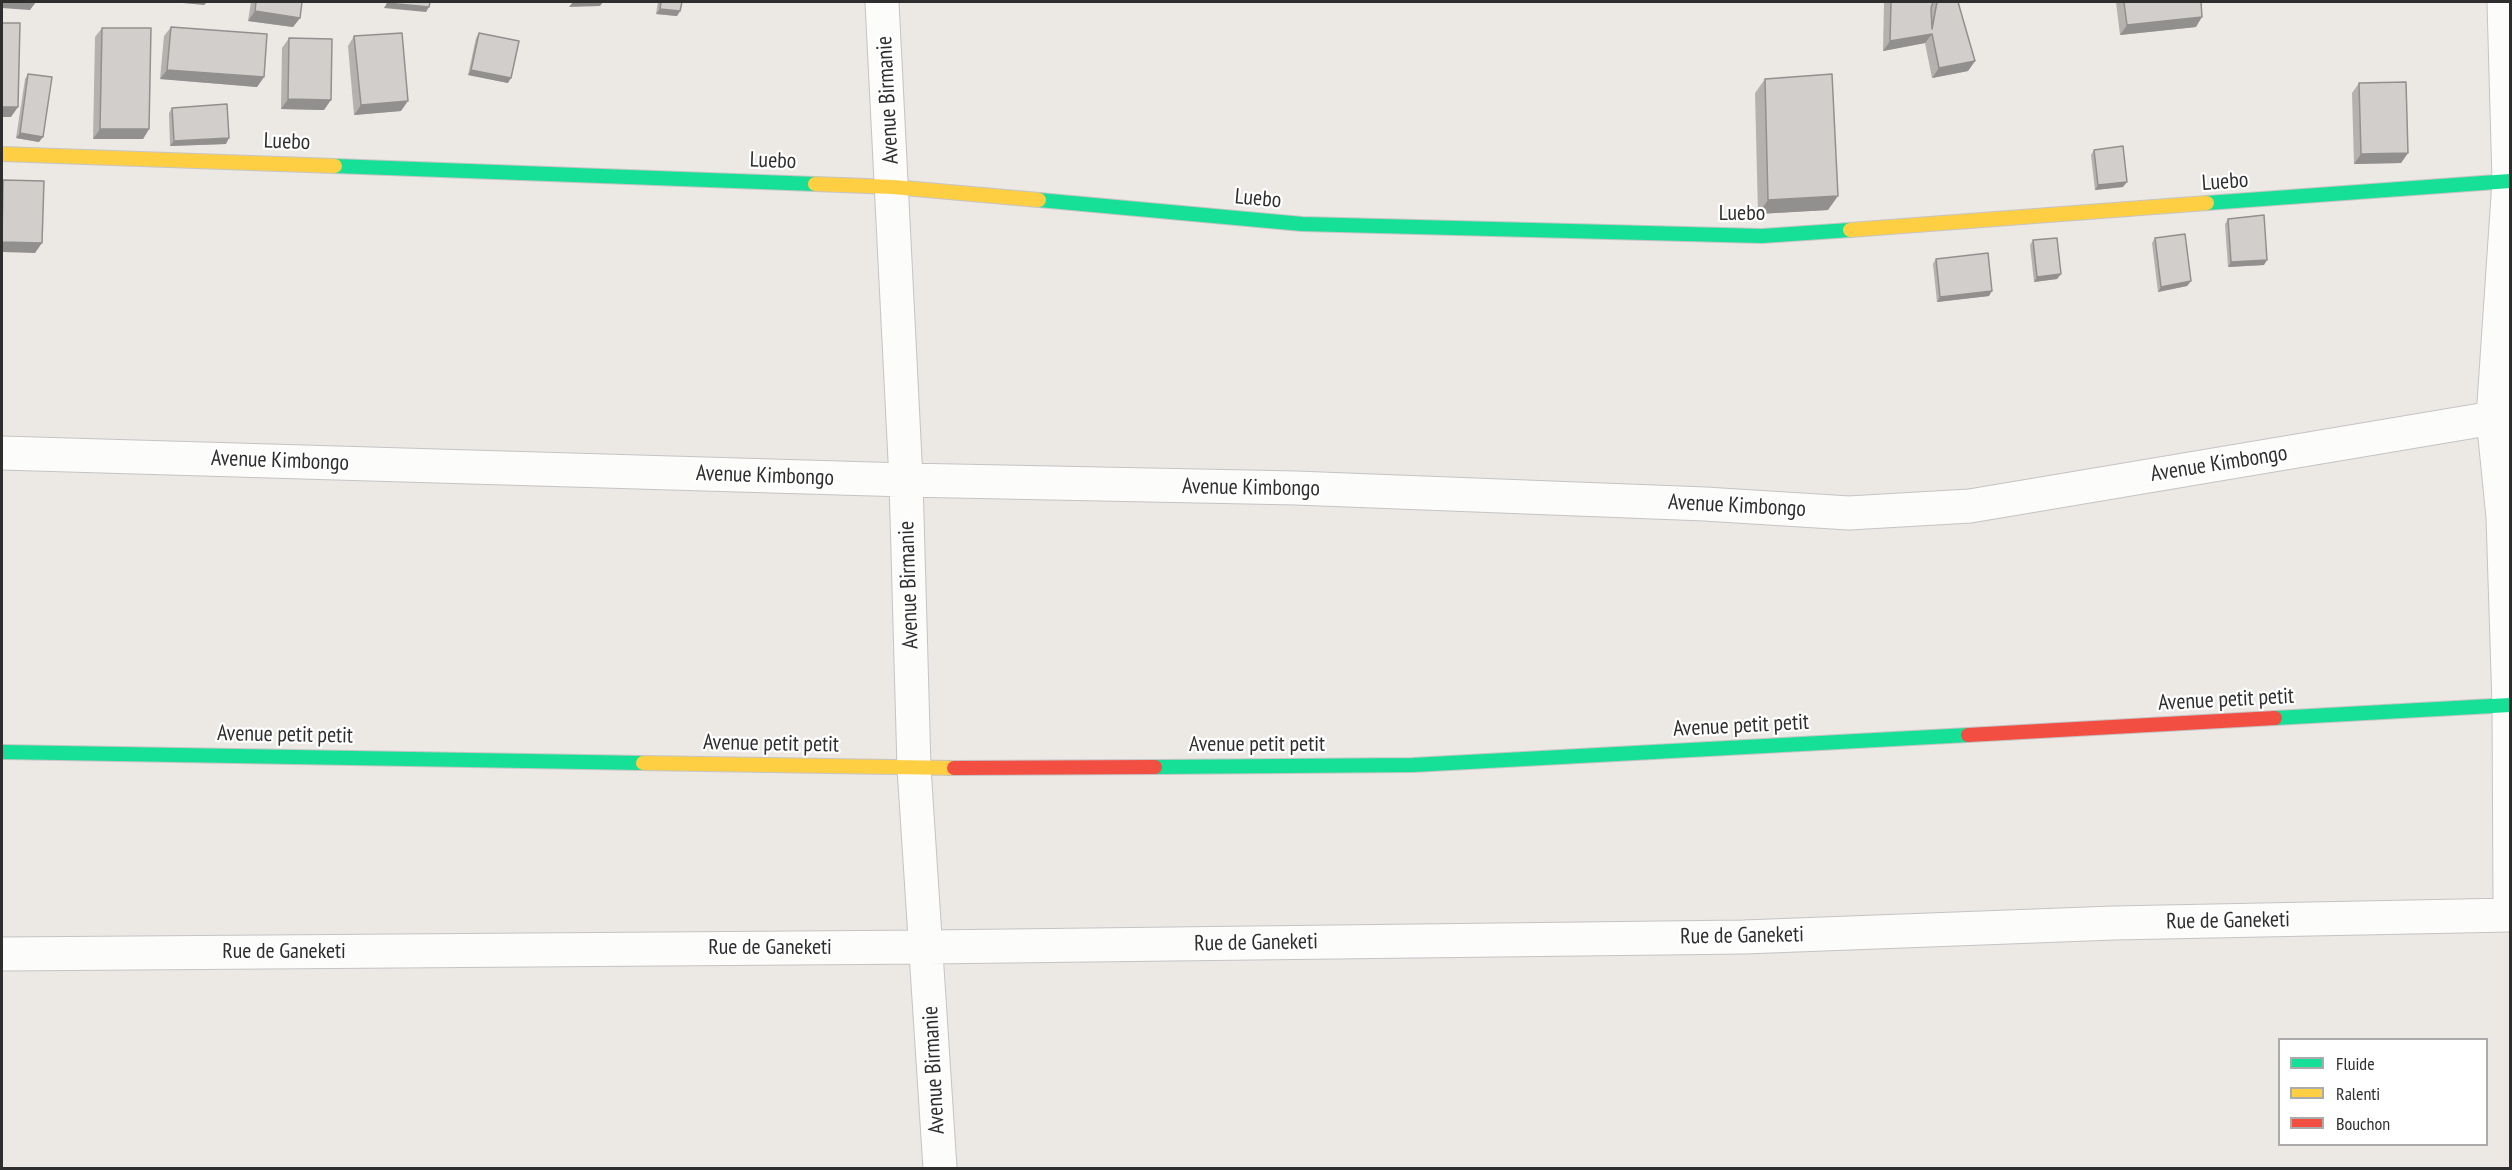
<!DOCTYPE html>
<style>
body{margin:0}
#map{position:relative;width:2512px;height:1170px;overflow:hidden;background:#ece8e4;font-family:"PT Sans Narrow",sans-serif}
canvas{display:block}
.frame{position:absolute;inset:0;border:3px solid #2e2e2e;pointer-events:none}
.legend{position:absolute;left:2278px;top:1038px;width:210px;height:108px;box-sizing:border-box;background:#fff;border:2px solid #ababab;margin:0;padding:8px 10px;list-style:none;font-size:18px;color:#2e2e2e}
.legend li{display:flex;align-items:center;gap:12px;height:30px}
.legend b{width:30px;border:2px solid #ababab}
</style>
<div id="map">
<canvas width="2512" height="1170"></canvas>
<div class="frame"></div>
<ul class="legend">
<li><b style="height:8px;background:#16e098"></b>Fluide</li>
<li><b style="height:8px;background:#ffcf43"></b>Ralenti</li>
<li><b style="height:8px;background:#f24e42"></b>Bouchon</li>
</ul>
</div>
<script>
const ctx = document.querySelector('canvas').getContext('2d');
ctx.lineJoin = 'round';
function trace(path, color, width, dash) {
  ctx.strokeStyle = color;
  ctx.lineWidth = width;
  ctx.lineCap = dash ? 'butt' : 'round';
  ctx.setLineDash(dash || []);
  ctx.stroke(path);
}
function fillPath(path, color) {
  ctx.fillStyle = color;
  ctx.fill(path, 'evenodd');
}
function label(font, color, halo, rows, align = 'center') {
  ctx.font = font + ' "PT Sans Narrow",sans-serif';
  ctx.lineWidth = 4.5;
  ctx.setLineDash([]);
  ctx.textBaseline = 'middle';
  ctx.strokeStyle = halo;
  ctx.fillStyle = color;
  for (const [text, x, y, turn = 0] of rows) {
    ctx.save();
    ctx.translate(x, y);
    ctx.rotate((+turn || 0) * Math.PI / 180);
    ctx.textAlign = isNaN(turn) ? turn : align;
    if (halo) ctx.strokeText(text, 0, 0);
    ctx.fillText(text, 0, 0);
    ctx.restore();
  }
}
const street = new Path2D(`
 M882,2L906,480L914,768L940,1168
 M2504,2L2509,181L2493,418L2503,517L2509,705L2510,904
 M2,453L906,480L1296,488L1705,504L1849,513L1970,506L2493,418
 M2,954L927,947L1744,937L2114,923L2510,915`);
const fast = new Path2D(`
 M335,166L815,184
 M1039,200L1302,224L1762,236L1850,230
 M2207,203L2510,181
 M2275,718L2510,705
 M2,752L643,763
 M1155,767L1413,765L1968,735`);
const slow = new Path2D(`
 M2,154L335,166
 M815,184L893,187L1039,200
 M1850,230L2207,203
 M643,763L954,768`);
const jam = new Path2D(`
 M1968,735L2275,718
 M954,768L1155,767`);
const wall = new Path2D(`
 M251,2H302L300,18L293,27L248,21Z
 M658,2H682L680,11L677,16L656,14Z
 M1884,2H1958L1975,61L1968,71L1932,78L1925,43L1883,51Z
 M2116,2H2201L2196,27L2120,35Z
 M171,27L264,77L257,87L160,79L164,36Z
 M102,28L149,129L143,139H93L95,37Z
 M479,33L508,83L468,75L476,38Z
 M354,36L401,111L354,115L348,46Z
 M289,38L324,110L281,109L282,48Z
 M28,74L39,142L16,138L25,79Z
 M1765,79L1828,210L1758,214L1755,93Z
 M2359,83L2408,153L2401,163L2354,164L2352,93Z
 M172,108L226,144L170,146L169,113Z
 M2094,150L2123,187L2095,190L2091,155Z
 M2228,219L2264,265L2228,267L2225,224Z
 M2155,238L2191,281L2187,286L2158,292L2152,243Z
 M2033,240L2061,274L2057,279L2034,282L2030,245Z
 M1936,259L1989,296L1937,302L1933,264Z`);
const shadedWall = new Path2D(`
 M2,2H36L30,10L2,8Z
 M172,2H207L204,5Z
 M573,2H603L600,6L569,7Z
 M387,3L429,7L426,12L384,8Z
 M660,9L680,11L677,16L656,14Z
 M255,11L300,18L293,27L248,21Z
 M2202,17L2196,27L2120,35L2127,25Z
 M1932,34L1925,43L1883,51L1890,41Z
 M1975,61L1968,71L1932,78L1939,68Z
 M167,70L264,77L257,87L160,79Z
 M471,70L511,78L508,83L468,75Z
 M288,99L331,100L324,110L281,109Z
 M408,101L401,111L354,115L361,105Z
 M2,107H18L11,117H2Z
 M100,129H149L143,139H93Z
 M20,133L43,137L39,142L16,138Z
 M229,138L226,144L170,146L174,141Z
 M2408,153L2401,163L2354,164L2361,154Z
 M2127,182L2123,187L2095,190L2098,185Z
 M1838,196L1828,210L1758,214L1768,200Z
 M2,242L42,243L35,253L2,252Z
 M2267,260L2264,265L2228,267L2231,262Z
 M2061,274L2057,279L2034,282L2037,277Z
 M2191,281L2187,286L2158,292L2161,287Z
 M1992,291L1989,296L1937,302L1940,297Z`);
const building = new Path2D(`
 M256,2H302L300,18L255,11Z
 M388,2H430L429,7L387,3Z
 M661,2H682L680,11L660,9Z
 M1891,2H1933L1931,8L1932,29L1937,2H1958L1975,61L1939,68L1932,34L1890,41Z
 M2124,2H2201L2202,17L2127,25Z
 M2,23H20L18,107H2Z
 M171,27L267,34L264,77L167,70Z
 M102,28H151L149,129H100Z
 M402,33L408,101L361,105L354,36Z
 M479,33L519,41L511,78L471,70Z
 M289,38L332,39L331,100L288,99Z
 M28,74L52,77L43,137L20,133Z
 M1832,74L1838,196L1768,200L1765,79Z
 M2406,82L2408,153L2361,154L2359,83Z
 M227,104L229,138L174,141L172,108Z
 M2123,146L2127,182L2098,185L2094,150Z
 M3,180L44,181L42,243L2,242Z
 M2264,215L2267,260L2231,262L2228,219Z
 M2185,234L2191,281L2161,287L2155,238Z
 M2057,238L2061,274L2037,277L2033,240Z
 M1988,253L1992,291L1940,297L1936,259Z`);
const streetNames = [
 ["Avenue Birmanie",888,100,-93],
 ["Luebo",287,142,2],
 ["Luebo",773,161,2],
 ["Luebo",2225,182,-4],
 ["Luebo",1258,199,5],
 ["Luebo",1742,214],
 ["Avenue Kimbongo",280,461,2],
 ["Avenue Kimbongo",2219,464,-9],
 ["Avenue Kimbongo",765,476,2],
 ["Avenue Kimbongo",1251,488,1],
 ["Avenue Kimbongo",1737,506,3],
 ["Avenue Birmanie",909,585,-92],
 ["Avenue petit petit",2226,700,-3],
 ["Avenue petit petit",1741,726,-3],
 ["Avenue petit petit",285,735,1],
 ["Avenue petit petit",771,744,1],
 ["Avenue petit petit",1257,745],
 ["Rue de Ganeketi",2228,921,-1],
 ["Rue de Ganeketi",1742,936,-1],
 ["Rue de Ganeketi",1256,943,-1],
 ["Rue de Ganeketi",770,948],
 ["Rue de Ganeketi",284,952],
 ["Avenue Birmanie",934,1070,-93]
];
trace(street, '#c5c4c5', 35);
trace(fast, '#c5c4c5', 16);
trace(slow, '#c5c4c5', 16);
trace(jam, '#c5c4c5', 16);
trace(street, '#fcfcfb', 33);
trace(fast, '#16e098', 14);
trace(slow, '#ffcf43', 14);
trace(jam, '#f24e42', 14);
fillPath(wall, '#b4b1af');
fillPath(shadedWall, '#92908e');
fillPath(building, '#d1cecb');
trace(building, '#92908e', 1.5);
label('22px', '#2e2e2e', '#fff', streetNames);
</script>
